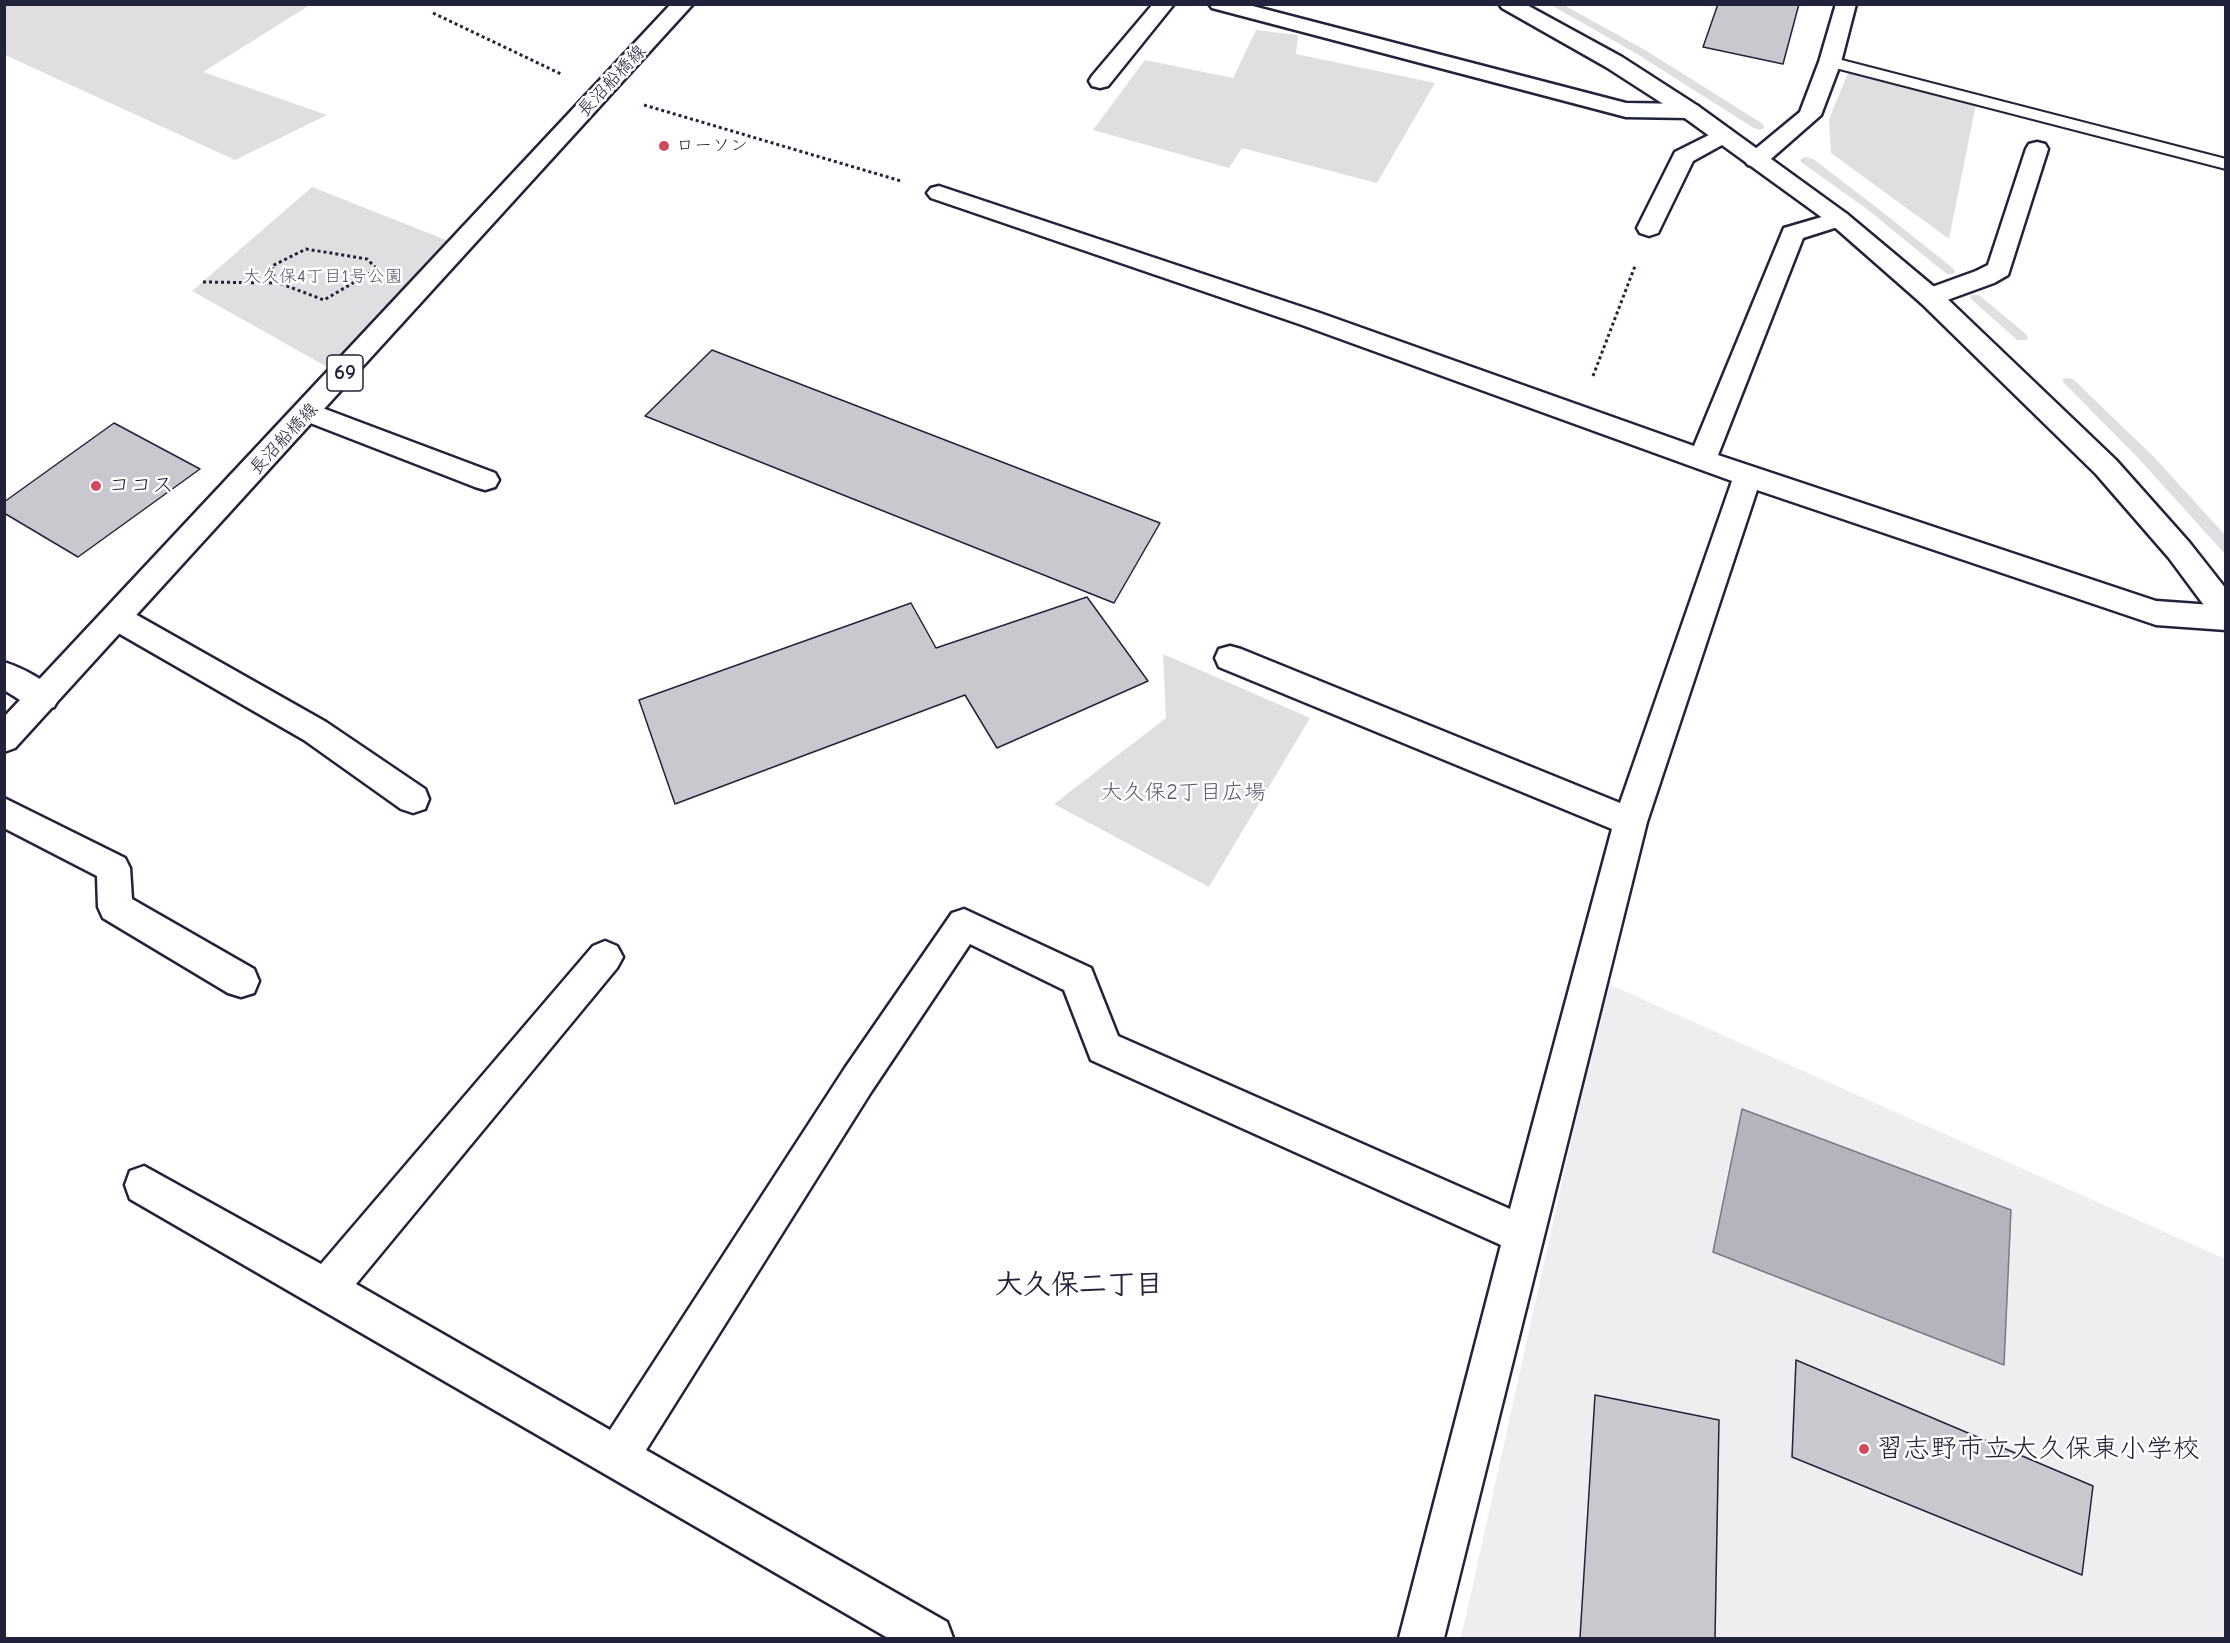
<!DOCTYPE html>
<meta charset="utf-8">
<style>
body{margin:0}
#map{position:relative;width:2230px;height:1643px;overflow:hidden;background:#fff;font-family:"Comic Neue",sans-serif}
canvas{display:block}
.frame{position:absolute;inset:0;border:6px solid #22223b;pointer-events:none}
</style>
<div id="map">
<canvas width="2230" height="1643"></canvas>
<div class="frame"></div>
</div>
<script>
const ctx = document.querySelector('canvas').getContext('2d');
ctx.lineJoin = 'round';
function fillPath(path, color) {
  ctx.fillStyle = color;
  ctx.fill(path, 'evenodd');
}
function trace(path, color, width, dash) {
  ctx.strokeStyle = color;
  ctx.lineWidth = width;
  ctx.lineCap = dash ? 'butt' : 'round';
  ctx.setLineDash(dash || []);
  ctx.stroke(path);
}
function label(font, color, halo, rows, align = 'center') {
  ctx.font = font + ' "Comic Neue","Klee One",sans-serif';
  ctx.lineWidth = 5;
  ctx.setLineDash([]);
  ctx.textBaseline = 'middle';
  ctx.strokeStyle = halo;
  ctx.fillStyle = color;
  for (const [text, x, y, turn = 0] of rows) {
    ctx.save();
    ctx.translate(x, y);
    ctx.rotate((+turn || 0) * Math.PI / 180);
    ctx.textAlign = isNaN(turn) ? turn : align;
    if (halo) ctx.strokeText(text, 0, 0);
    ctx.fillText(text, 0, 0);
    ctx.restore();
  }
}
const built = new Path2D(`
 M1606,983L2225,1259V1638H1461Z`);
const green = new Path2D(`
 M5,4L310,5L203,72L327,115L235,160L5,55Z
 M1551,5H1564L1645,50L1763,124L1764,128L1760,130L1752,127L1637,54Z
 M1256,30L1298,35L1296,54L1435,83L1377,183L1242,148L1229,168L1093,130L1145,60L1233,78Z
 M1848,73L1976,104L1949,239L1831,153L1829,119Z
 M1805,157L1813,159L1880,210L1954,269L1955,273L1949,275L1944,272L1868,210L1801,162V159Z
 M312,187L456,244L338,373L192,291Z
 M1970,295H1979L2027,335L2028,340H2017L1971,299Z
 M2067,378L2073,379L2155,458L2225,535V554L2140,460L2063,382V379Z
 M1163,654L1310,718L1209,887L1054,804L1166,718Z`);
const water = new Path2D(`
 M1742,1109L2011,1210L2004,1365L1713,1252Z`);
const building = new Path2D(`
 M1718,4H1799L1783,64L1703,47Z
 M712,350L1160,523L1114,603L645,416Z
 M114,423L200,469L78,557L4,513V502Z
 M1087,597L1148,681L997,748L965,695L675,804L639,700L911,603L936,648Z
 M1796,1360L2093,1486L2082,1575L1792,1457Z
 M1595,1395L1719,1420L1715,1638H1580Z`);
const path = new Path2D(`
 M433,13L561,74
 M644,105L901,181
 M203,282L279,283L324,300L375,270
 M275,282L272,266L306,249L367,259L377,269
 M1593,376L1635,266`);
const service = new Path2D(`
 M1830,57L2226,159V169L1824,65L1822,62Z`);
const minor = new Path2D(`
 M1153,4H1174L1108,86L1100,88L1092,86L1089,81L1092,76Z
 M1209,4H1245L1626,103L1690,104L1698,106L1701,111L1698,116L1690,118L1626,117L1212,8Z
 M1836,4H1856L1841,62L1821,115L1764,165L1756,167L1748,165L1744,160L1748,155L1800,112L1819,62Z
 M1723,128L1731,130L1734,135L1731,140L1693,161L1658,233L1649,236L1640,233L1637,228L1675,152Z
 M2037,142L2045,144L2048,149L2008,275L1994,283L1939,303L1930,305L1921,303L1917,297L1921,291L1976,271L1988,265L2026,149L2029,144Z
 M939,186L1320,313L1694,446L1784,228L1839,212L1847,214L1851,219L1847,224L1803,238L1718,455L2156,601L2226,606V630L2156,625L1757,490L1647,822L1444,1638H1399L1501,1245L1091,1060L1064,990L970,944L871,1092L646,1450L947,1622L953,1638H888L130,1199L125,1185L130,1171L144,1166L321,1264L593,946L605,941L617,946L623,957L617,968L356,1284L610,1430L845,1068L952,913L964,909L1091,968L1118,1036L1510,1209L1612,829L1219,667L1215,658L1219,649L1230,646L1241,649L1620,803L1732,481L1302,325L931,198L927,193L931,188Z
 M309,403L495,473L499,480L495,487L485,490L475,487L300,419L296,412L300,405Z
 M117,606L128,610L326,722L425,789L429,799L425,809L413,813L401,809L304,740L106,626L102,618L106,610Z
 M4,662C22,668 50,681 59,698L54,707C35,713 21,700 4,690Z
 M4,798L125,858L130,868L132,899L254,969L259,981L254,993L241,997L228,993L103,918L98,907L97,876L4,828Z`);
const tertiary = new Path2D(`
 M1499,4H1525L1622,57L1698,106L1847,214L1939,291L2116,460L2189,542L2226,589V623L2215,620L2169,558L2096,474L1921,303L1831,224L1682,116L1606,67L1502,8Z`);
const primary = new Path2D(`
 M671,4H693L15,748L4,752V717Z`);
const markers = [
 [664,146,6,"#d1495b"],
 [96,486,6,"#d1495b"],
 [1864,1449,6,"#d1495b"]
];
const farStreetnames = [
 ["長沼船橋線",612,81,-47],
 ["長沼船橋線",284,439,-47]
];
const farPoinames = [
 ["ローソン",676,146]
];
const farParknames = [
 ["大久保4丁目1号公園",323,277]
];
const shields = [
 [345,373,36]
];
const shieldNames = [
 ["69",345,373]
];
const poiNames = [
 ["ココス",108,486]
];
const parkNames = [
 ["大久保2丁目広場",1183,793]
];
const nearPoinames = [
 ["習志野市立大久保東小学校",1876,1449]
];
const nearNeighbourhoodnames = [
 ["大久保二丁目",1079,1285]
];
fillPath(built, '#eeeef1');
fillPath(green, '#dfdfe2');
fillPath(water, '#b4b4bc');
trace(water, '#7a7a88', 1.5);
fillPath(building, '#c8c8cf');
trace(building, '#22223b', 1.5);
trace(service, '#22223b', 4);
trace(minor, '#22223b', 5);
trace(tertiary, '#22223b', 5);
trace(primary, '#22223b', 5);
trace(path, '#22223b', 3, [3, 3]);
fillPath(service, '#fff');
fillPath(minor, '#fff');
fillPath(tertiary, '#fff');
fillPath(primary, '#fff');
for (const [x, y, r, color] of markers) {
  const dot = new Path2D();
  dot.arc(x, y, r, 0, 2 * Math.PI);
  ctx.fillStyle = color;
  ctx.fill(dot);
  trace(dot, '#fff', 2);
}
label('18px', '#22223b', '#fff', farStreetnames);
label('18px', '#22223b', '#fff', farPoinames, 'left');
label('18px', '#5b5b6d', '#fff', farParknames);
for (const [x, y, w] of shields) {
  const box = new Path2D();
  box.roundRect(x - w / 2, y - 18, w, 36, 4.5);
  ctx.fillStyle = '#fff';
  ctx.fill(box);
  trace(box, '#22223b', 1.5);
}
label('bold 21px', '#22223b', null, shieldNames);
label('22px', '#22223b', '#fff', poiNames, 'left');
label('22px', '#5b5b6d', '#fff', parkNames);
label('27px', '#22223b', '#fff', nearPoinames, 'left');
label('bold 28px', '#22223b', '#fff', nearNeighbourhoodnames);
</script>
